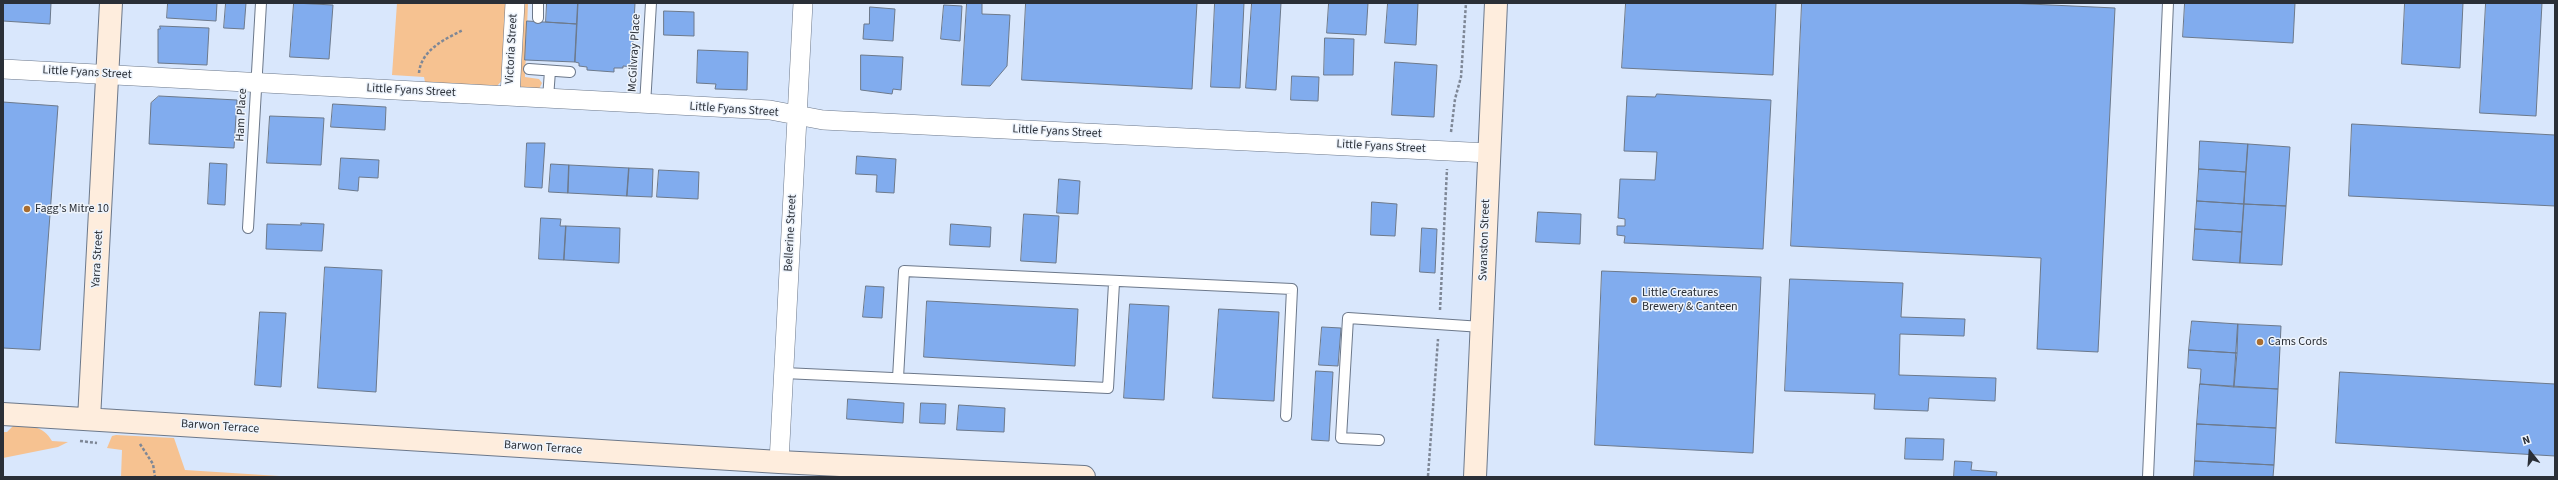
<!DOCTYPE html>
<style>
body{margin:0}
#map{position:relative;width:2558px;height:480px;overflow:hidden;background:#d9e7fc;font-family:"Source Sans 3",sans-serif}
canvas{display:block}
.frame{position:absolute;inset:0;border:4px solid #2a2f37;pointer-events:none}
.north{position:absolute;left:2510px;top:432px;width:40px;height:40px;-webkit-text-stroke:3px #eef4fc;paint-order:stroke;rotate:343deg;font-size:11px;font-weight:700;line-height:16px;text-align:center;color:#2a2f37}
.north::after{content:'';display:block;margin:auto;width:14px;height:18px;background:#2a2f37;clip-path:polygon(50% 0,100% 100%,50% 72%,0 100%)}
</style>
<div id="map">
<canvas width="2558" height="480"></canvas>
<div class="frame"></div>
<div class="north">N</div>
</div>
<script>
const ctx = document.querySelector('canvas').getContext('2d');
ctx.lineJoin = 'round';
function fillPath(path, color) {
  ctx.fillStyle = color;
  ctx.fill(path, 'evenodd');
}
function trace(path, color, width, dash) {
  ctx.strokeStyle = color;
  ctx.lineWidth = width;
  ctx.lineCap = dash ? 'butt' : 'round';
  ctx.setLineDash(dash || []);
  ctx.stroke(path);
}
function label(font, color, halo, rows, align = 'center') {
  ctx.font = font + ' "Source Sans 3",sans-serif';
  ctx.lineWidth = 3;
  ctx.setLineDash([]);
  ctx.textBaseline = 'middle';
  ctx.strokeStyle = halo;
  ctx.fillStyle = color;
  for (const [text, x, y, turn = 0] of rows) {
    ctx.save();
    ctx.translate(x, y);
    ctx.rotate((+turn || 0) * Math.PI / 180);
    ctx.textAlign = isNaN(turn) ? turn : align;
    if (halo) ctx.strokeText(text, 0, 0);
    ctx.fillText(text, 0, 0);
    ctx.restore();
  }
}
const green = new Path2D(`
 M397,3H511L506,76L497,86L425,82L424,77L392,75Z
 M521,3H528L525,77L539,79L542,83L539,89L523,88L519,85Z
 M14,425C30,426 43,425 52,441L68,442L58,447L3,458V432H7Z
 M116,435L174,438L185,470L295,477H121L122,450L107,448L112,436Z`);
const building = new Path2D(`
 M3,3H51L50,24L3,21Z
 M168,3H217L216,21L167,18Z
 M226,3H246L244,29L224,28Z
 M294,3L333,5L329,59L290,57Z
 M547,3H578L577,24L546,22Z
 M578,3H635L632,58H634V67L623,66V68H614V72L587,70V67L579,66V63L575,62Z
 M967,3H982V14L1010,15L1007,66L990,86L962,85Z
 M1026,3H1197L1192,89L1022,80Z
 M1215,3H1244L1240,88L1211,87Z
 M1252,3H1281L1276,90L1246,88Z
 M1329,3H1368L1366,35L1327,33Z
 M1388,3H1418L1416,45L1385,43Z
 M1626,3H1776L1773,75L1622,68Z
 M1802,3H2008L2115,8L2098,352L2037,349L2041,258L1791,246Z
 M2185,3H2295L2293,43L2183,37Z
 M2405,3H2463L2460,68L2402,64Z
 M2486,3H2542L2536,116L2480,113Z
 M944,5L962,6L960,41L941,39Z
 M870,7L895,9L893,41L863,39L864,24H869Z
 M664,11L694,12V36L664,35Z
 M527,21L577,24L575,62L525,60Z
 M160,26L209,28L207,65L158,63V29H160Z
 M1325,38L1354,39L1353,75H1324Z
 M698,50L748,52L747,90L715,89L716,84L697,83Z
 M861,55L903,57L901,90L893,89L892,94L861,90Z
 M1395,62L1437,65L1434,117L1392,115Z
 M1292,76L1319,77L1318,101L1291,100Z
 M1657,94L1771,100L1763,249L1624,243L1625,236L1617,235V226H1625V219L1618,218L1620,179L1655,180L1657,152L1624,151L1627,96L1655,97Z
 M159,96L237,100L234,148L149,144L151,103Z
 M3,102L58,106L40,350L3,348Z
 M333,104L386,107L385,130L331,127Z
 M270,116L324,118L321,165L267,163Z
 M2352,124L2555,135V206L2349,196Z
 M2200,141L2248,144L2246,172L2199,169Z
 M527,143H545L542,188L525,187Z
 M2248,144L2290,147L2286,206L2244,204Z
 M857,156L896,159L894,193L876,192L877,175L856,174Z
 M341,158L379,160L378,178L359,177L358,191L339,189Z
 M210,163L227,164L225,205L208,204Z
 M551,164L569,165L568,193L549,192Z
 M569,165L629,168L627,196L568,193Z
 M629,168L653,169L652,197L627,196Z
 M2199,169L2246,172L2244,204L2197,201Z
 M659,170L699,172L698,199L657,197Z
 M1059,179L1080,181L1078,214L1057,213Z
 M2197,201L2244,204L2242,232L2195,229Z
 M1372,202L1397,204L1395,236L1371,235Z
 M2244,204L2286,206L2282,265L2240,263Z
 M1538,212L1581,214L1580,244L1536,242Z
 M1024,214L1059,216L1056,263L1021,261Z
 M541,218L561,219L560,226H566L564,260L539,259Z
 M301,223L324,224L322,251L266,249L267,224L301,225Z
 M951,224L991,227L990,247L950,245Z
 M566,226L620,228L619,263L564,260Z
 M1422,228L1437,229L1435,273L1420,272Z
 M2195,229L2242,232L2240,263L2193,260Z
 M325,267L382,270L376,392L318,388Z
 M1602,271L1761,277L1753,453L1595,445Z
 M1790,279L1903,283L1901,317L1965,319L1964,336L1900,334L1899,375L1996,378L1995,401L1929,398L1928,411L1874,409L1875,394L1785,391Z
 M866,286L884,287L882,318L863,317Z
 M927,301L1078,309L1075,366L924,357Z
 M1130,304L1169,306L1164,400L1124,398Z
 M1219,309L1279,312L1274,401L1213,398Z
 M260,312L286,313L281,387L255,385Z
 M2192,321L2238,324L2237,353L2189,350Z
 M2238,324L2281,326L2278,389L2234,387Z
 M1322,327L1341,328L1338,366L1319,365Z
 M2189,350L2237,353L2234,387L2200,384L2201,369L2188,368Z
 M1316,371L1333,372L1329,441L1312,440Z
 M2340,372L2555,384V456L2336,443Z
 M2200,384L2278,389L2276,428L2197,424Z
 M848,399L904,403L903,423L847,419Z
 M921,403L946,404L945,424L920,423Z
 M959,405L1005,408L1004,432L957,430Z
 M2197,424L2276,428L2274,465L2195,461Z
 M1906,438L1944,439L1943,460L1905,459Z
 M1955,461L1972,462L1971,470L1997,472L1996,477H1954Z
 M2195,461L2274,465L2273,477H2194Z`);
const path = new Path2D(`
 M419,73C421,50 445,39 463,30
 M1451,132L1455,99L1461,77L1466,3
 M1440,310L1447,169
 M80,441L97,443
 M140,444L153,464L155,477
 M1428,476L1438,339`);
const lane = new Path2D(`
 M538,18V3
 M529,69L570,72
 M548,98L550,71
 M645,105L651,3
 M248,228L261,3
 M784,373L1108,388L1114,283
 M898,378L904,271L1292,289L1286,416
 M1379,440L1341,438L1348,318L1482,327
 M2148,477L2168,3`);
const street = new Path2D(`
 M3,69L770,110L823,120L1489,153
 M510,96L515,3
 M779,462L803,3`);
const secondary = new Path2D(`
 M3,414L779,462L1084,477
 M89,419L111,3
 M1475,477L1496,3`);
const markers = [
 [27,209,4,"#a96d2f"],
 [1634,300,4,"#a96d2f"],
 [2260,342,4,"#a96d2f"]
];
const streetNames = [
 ["Victoria Street",512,49,-87],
 ["McGilvray Place",635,53,-87],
 ["Little Fyans Street",87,73,3],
 ["Little Fyans Street",411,91,3],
 ["Little Fyans Street",734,110,4],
 ["Ham Place",242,115,-87],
 ["Little Fyans Street",1057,132,3],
 ["Little Fyans Street",1381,147,3],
 ["Bellerine Street",791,233,-87],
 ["Swanston Street",1485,240,-88],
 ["Yarra Street",98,259,-87],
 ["Barwon Terrace",220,427,4],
 ["Barwon Terrace",543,448,4]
];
const poiNames = [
 ["Fagg's Mitre 10",35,209],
 ["Little Creatures",1642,293],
 ["Brewery & Canteen",1642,307],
 ["Cams Cords",2268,342]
];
fillPath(green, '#f6c291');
fillPath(building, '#81acee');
trace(building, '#6c798b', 1);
trace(lane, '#6c788a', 12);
trace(street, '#6c788a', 20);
trace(secondary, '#6c788a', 24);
trace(path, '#7e8796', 2.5, [3, 2]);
trace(lane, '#fff', 10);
trace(street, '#fff', 19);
trace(secondary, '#feeddd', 22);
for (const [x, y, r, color] of markers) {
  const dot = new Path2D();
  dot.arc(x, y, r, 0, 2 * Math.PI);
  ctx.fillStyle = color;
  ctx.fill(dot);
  trace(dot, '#eef4fc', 1.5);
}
label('12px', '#2a2f37', '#eef4fc', streetNames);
label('12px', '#2a2f37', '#eef4fc', poiNames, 'left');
</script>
